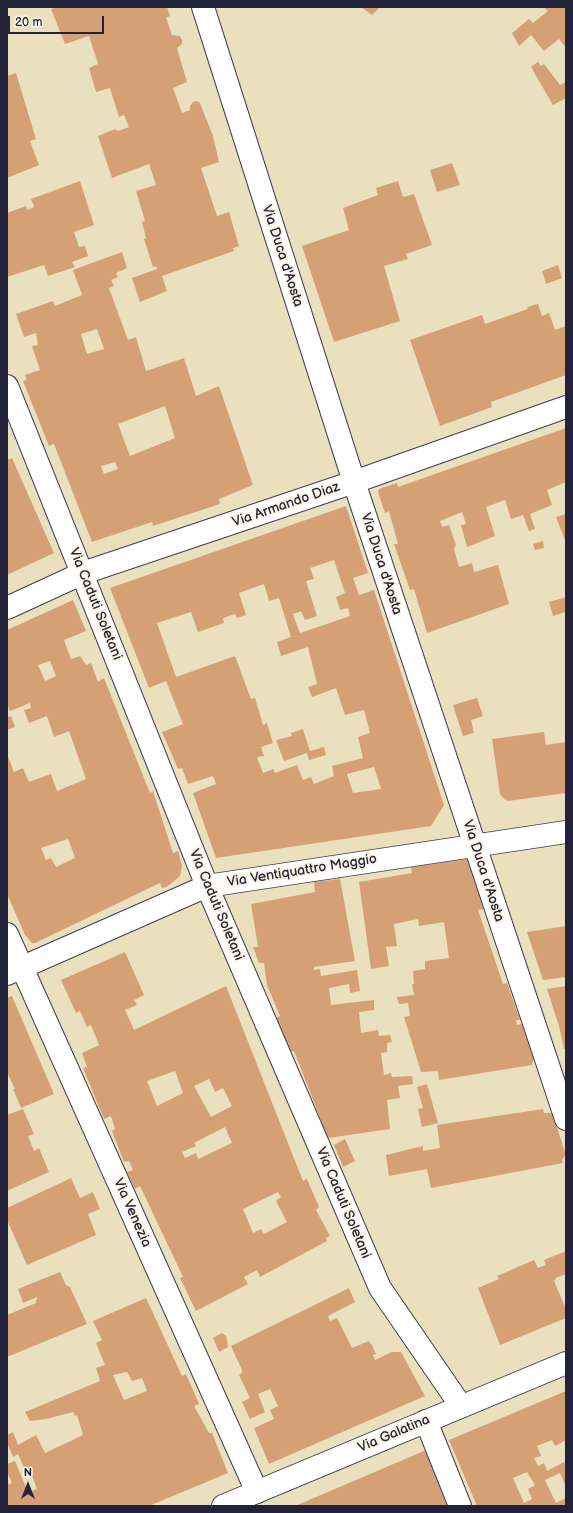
<!DOCTYPE html>
<style>
body{margin:0}
#map{position:relative;width:573px;height:1513px;overflow:hidden;background:#ebe0be;font-family:"Balsamiq Sans",sans-serif}
canvas{display:block}
.frame{position:absolute;inset:0;border:8px solid #22223b;pointer-events:none}
.north{position:absolute;left:8px;top:1465px;width:40px;height:40px;-webkit-text-stroke:3px #fcf5e5;paint-order:stroke;rotate:0deg;font-size:11px;font-weight:700;line-height:16px;text-align:center;color:#22223b}
.north::after{content:'';display:block;margin:auto;width:14px;height:18px;background:#22223b;clip-path:polygon(50% 0,100% 100%,50% 72%,0 100%)}
.scale{position:absolute;left:8px;top:16px;width:96px;height:18px;box-sizing:border-box;border:2px solid #22223b;border-top:0;padding-left:5px;font-size:12px;line-height:14px;white-space:nowrap;color:#22223b;-webkit-text-stroke:3px #fcf5e5;paint-order:stroke}
</style>
<div id="map">
<canvas width="573" height="1513"></canvas>
<div class="frame"></div>
<div class="north">N</div>
<div class="scale">20 m</div>
</div>
<script>
const ctx = document.querySelector('canvas').getContext('2d');
ctx.lineJoin = 'round';
function fillPath(path, color) {
  ctx.fillStyle = color;
  ctx.fill(path, 'evenodd');
}
function trace(path, color, width, dash) {
  ctx.strokeStyle = color;
  ctx.lineWidth = width;
  ctx.lineCap = dash ? 'butt' : 'round';
  ctx.setLineDash(dash || []);
  ctx.stroke(path);
}
function label(font, color, halo, rows, align = 'center') {
  ctx.font = font + ' "Balsamiq Sans",sans-serif';
  ctx.lineWidth = 4;
  ctx.setLineDash([]);
  ctx.textBaseline = 'middle';
  ctx.strokeStyle = halo;
  ctx.fillStyle = color;
  for (const [text, x, y, turn = 0] of rows) {
    ctx.save();
    ctx.translate(x, y);
    ctx.rotate((+turn || 0) * Math.PI / 180);
    ctx.textAlign = isNaN(turn) ? turn : align;
    if (halo) ctx.strokeText(text, 0, 0);
    ctx.fillText(text, 0, 0);
    ctx.restore();
  }
}
const building = new Path2D(`
 M56,7H167L170,16L166,18L172,35L180,36L182,40V44L177,48L187,82L173,88L182,113L190,110V106L193,102L197,101L200,103L213,136L219,162L201,168L217,216L229,212L239,246L233,248L234,251L162,276L167,291L140,302L132,278L157,269L156,266L153,267L144,239L146,238L142,222L145,221L136,191L156,185L149,164L112,178L98,136L115,129L118,131L129,127L124,115L119,117L110,88L96,92L89,68L98,64L89,36L65,44L51,9Z
 M361,7H380L372,15Z
 M544,7H566V48L559,39L544,51L531,35L519,46L512,33L529,19L533,23L548,11Z
 M538,62L541,66L544,64L560,85L566,82V98L553,105L531,67Z
 M16,73L36,139L30,141L39,165L7,178V76Z
 M452,163L460,185L437,192L430,170Z
 M80,181L94,225L74,232L79,247L85,246L88,256L72,262L75,267L48,276L44,265L7,277V213L26,206L27,210L34,207L31,199Z
 M398,181L403,197L414,194L432,245L406,254L408,259L384,266L400,321L334,342L302,246L349,230L343,208L378,195L376,188Z
 M122,252L127,268L116,273L118,277L111,280L114,286L109,288L128,340L136,337L146,371L184,358L196,396L219,386L253,485L219,499L220,504L153,526L152,522L92,542L54,444L49,446L23,381L27,379L25,375L40,370L32,346L38,345L36,333L24,337L16,314L53,301L55,306L82,295L73,270ZM97,329L104,349L87,354L81,334ZM165,406L175,438L130,456L118,424ZM115,462L118,469L104,474L101,466Z
 M558,265L562,278L546,284L542,271Z
 M538,304L542,316L549,313L555,330L566,326V375L491,402L492,407L440,426L410,340L482,315L485,324L528,309L527,307Z
 M566,428V482L547,490L552,505L530,514L535,529L529,531L523,515L511,519L505,500L486,507L495,536L467,547L461,525L466,524L462,512L440,521L442,527L449,525L456,545L454,549L459,567L472,563L474,572L498,565L509,604L427,633L414,589L410,590L394,544H398L389,511L385,513L378,492L379,489L397,483L398,487Z
 M12,458L54,553L7,575V460Z
 M346,506L368,573L353,578L359,595L374,590L444,805L431,826L216,858L193,793L216,784L213,776L188,784L182,768L178,769L162,732L183,724L166,681L149,688L110,588ZM334,560L345,593L336,597L340,610L348,608L350,616L300,633L293,614L301,611L305,620L317,616L306,581L314,579L310,568ZM264,584L269,601L279,598L291,637L277,642L281,656L308,647L317,684L308,687L312,697L336,688L345,715L364,710L370,733L358,737L363,758L332,766L334,776L314,784L311,777L303,780L297,765L275,773L273,769L263,773L257,757L264,756L261,747L273,743L267,723L263,725L255,698L251,699L235,656L176,677L157,623L191,612L198,632L224,623L223,618L235,614L237,618L246,615L239,593ZM374,767L381,789L353,793L347,774Z
 M566,514V543L556,517Z
 M543,541L544,548L535,550L533,544Z
 M566,597V612L553,616L549,602Z
 M73,600L86,631L64,640L71,659L80,656L86,665L91,663L98,682L104,678L150,793L153,791L173,853L178,851L182,866L180,876L172,883L166,887L162,888L160,883L35,943H32L25,935L7,894V754L14,772L23,768L29,782L51,774L57,791L86,779L69,731L54,737L47,716L29,723L24,710L31,708L30,703L10,711L7,704V630ZM50,661L56,676L45,681L38,665ZM68,839L75,858L56,867L51,858L46,860L41,848Z
 M477,698L483,716L471,720L474,733L463,736L453,705Z
 M11,716L15,727L7,730V717Z
 M303,729L310,751L324,747L326,755L309,760L307,753L284,761L276,740L292,736L291,733Z
 M544,732L546,745L566,742V793L508,801L504,799L500,794L492,739Z
 M469,859L484,909L478,910L503,984L507,983L520,1020H516L517,1025L522,1024L534,1058L532,1065L439,1080L438,1071L421,1072L404,1017L410,1016L408,1003L399,1004L397,997L414,995L412,984H414L413,971L425,969V961L449,958L444,922L419,926L418,919L394,924L397,946L386,947L389,966L371,969L359,882L412,873L411,867Z
 M340,879L355,961L314,967V970L320,969L321,976L357,970L360,991L350,993L349,984L329,988L331,1005L374,1000V1010L359,1012L361,1033L378,1030L379,1036L390,1035L392,1042L387,1043V1052L381,1053L384,1075L391,1073L392,1077L412,1076L413,1084L398,1086L400,1098L387,1100L390,1129L328,1138L294,1051L289,1052L275,1018L280,1016L267,985L264,963H259L253,947H258L251,904L315,892L314,882Z
 M566,926V977L543,980L527,932Z
 M125,952L144,995L134,1000L137,1005L125,1010L134,1030L226,986L303,1181L307,1179L319,1207L316,1210L330,1236L326,1238L327,1241L260,1277L257,1270L244,1277L248,1284L196,1311L180,1278L183,1277L140,1186L135,1189L127,1172L133,1170L129,1161L124,1162L112,1131L115,1129L111,1116L104,1119L83,1068L87,1067L82,1053L99,1045L91,1025L87,1027L80,1011L76,1013L61,980ZM175,1071L183,1093L157,1106L147,1081ZM209,1079L215,1092L223,1088L232,1106L211,1117L194,1086ZM225,1127L232,1143L198,1159L196,1153L185,1158L182,1152L196,1146L194,1143ZM278,1192L281,1197L276,1201L287,1222L264,1234L261,1229L253,1233L243,1209Z
 M566,986V1049H564L559,1026L547,989Z
 M12,996L54,1094L21,1108L13,1089H15L7,1072V998Z
 M427,1084L438,1123L422,1127L418,1109L423,1108L417,1087Z
 M23,1109L34,1134L28,1136L34,1151L39,1148L49,1172L7,1191V1115Z
 M543,1109L544,1113H551L553,1115L565,1152V1155L562,1160L563,1163L431,1188L427,1169L389,1176L386,1155L423,1146V1151L440,1148L437,1125Z
 M345,1139L355,1161L343,1167L334,1145Z
 M71,1178L80,1198L93,1192L100,1209L88,1214L96,1235L27,1265L7,1220V1208Z
 M566,1251V1274L556,1278L554,1281L566,1309V1318L500,1345L478,1288L499,1279L497,1276L534,1260L538,1268L546,1265L544,1260Z
 M60,1272L66,1285L70,1287L87,1324L7,1357V1315L36,1303L37,1297L23,1303L18,1289Z
 M349,1288L355,1302L328,1316L330,1321L337,1318L352,1348L369,1341L370,1344L371,1343L376,1354L373,1355L375,1360L392,1352H401L425,1396L269,1464L254,1428L274,1419L270,1410L278,1406L270,1389L258,1394L265,1412L250,1419L242,1402L250,1398L239,1375L242,1373V1370L231,1346Z
 M146,1298L182,1376L186,1374L199,1404L194,1406L209,1433H212L228,1473L149,1506H7V1485L12,1483L7,1472V1464L15,1461L28,1492L37,1489L29,1468L25,1470L18,1454L13,1457L7,1443V1435L13,1432L18,1445L36,1435L45,1453L83,1435L77,1415L75,1416L73,1412L46,1419L30,1421L25,1412L100,1381L96,1368L105,1365L96,1343L102,1340L93,1321ZM127,1372L132,1381L142,1378L147,1391L124,1400L113,1375Z
 M222,1333L226,1336L228,1345V1347L219,1352L213,1338Z
 M566,1391V1440L555,1446L552,1440L537,1446L541,1456L534,1458L538,1466L544,1463L547,1471L564,1462L566,1467V1487L560,1473L545,1480L556,1503L566,1498V1506H477L449,1440ZM527,1472L535,1485L528,1489L532,1499L524,1503L513,1478Z
 M431,1448L454,1506H295Z`);
const minor = new Path2D(`
 M203,7L354,482L566,1119
 M7,386L207,886L380,1288L461,1406
 M7,608L83,573L354,482L566,407
 M7,934L257,1492
 M7,974L207,886L566,832
 M426,1421L460,1506`);
const tertiary = new Path2D(`
 M223,1506L566,1363`);
const streetNames = [
 ["Via Duca d'Aosta",282,256,72],
 ["Via Armando Diaz",286,505,-19],
 ["Via Duca d'Aosta",381,564,72],
 ["Via Caduti Soletani",95,604,68],
 ["Via Ventiquattro Maggio",302,871,-9],
 ["Via Duca d'Aosta",483,871,72],
 ["Via Caduti Soletani",216,905,67],
 ["Via Caduti Soletani",343,1203,67],
 ["Via Venezia",132,1213,66],
 ["Via Galatina",394,1434,-23]
];
fillPath(building, '#d6a077');
trace(minor, '#403e4f', 24);
trace(tertiary, '#403e4f', 24);
trace(minor, '#fff', 22);
trace(tertiary, '#fff', 22);
label('14px', '#22223b', '#fcf5e5', streetNames);
</script>
